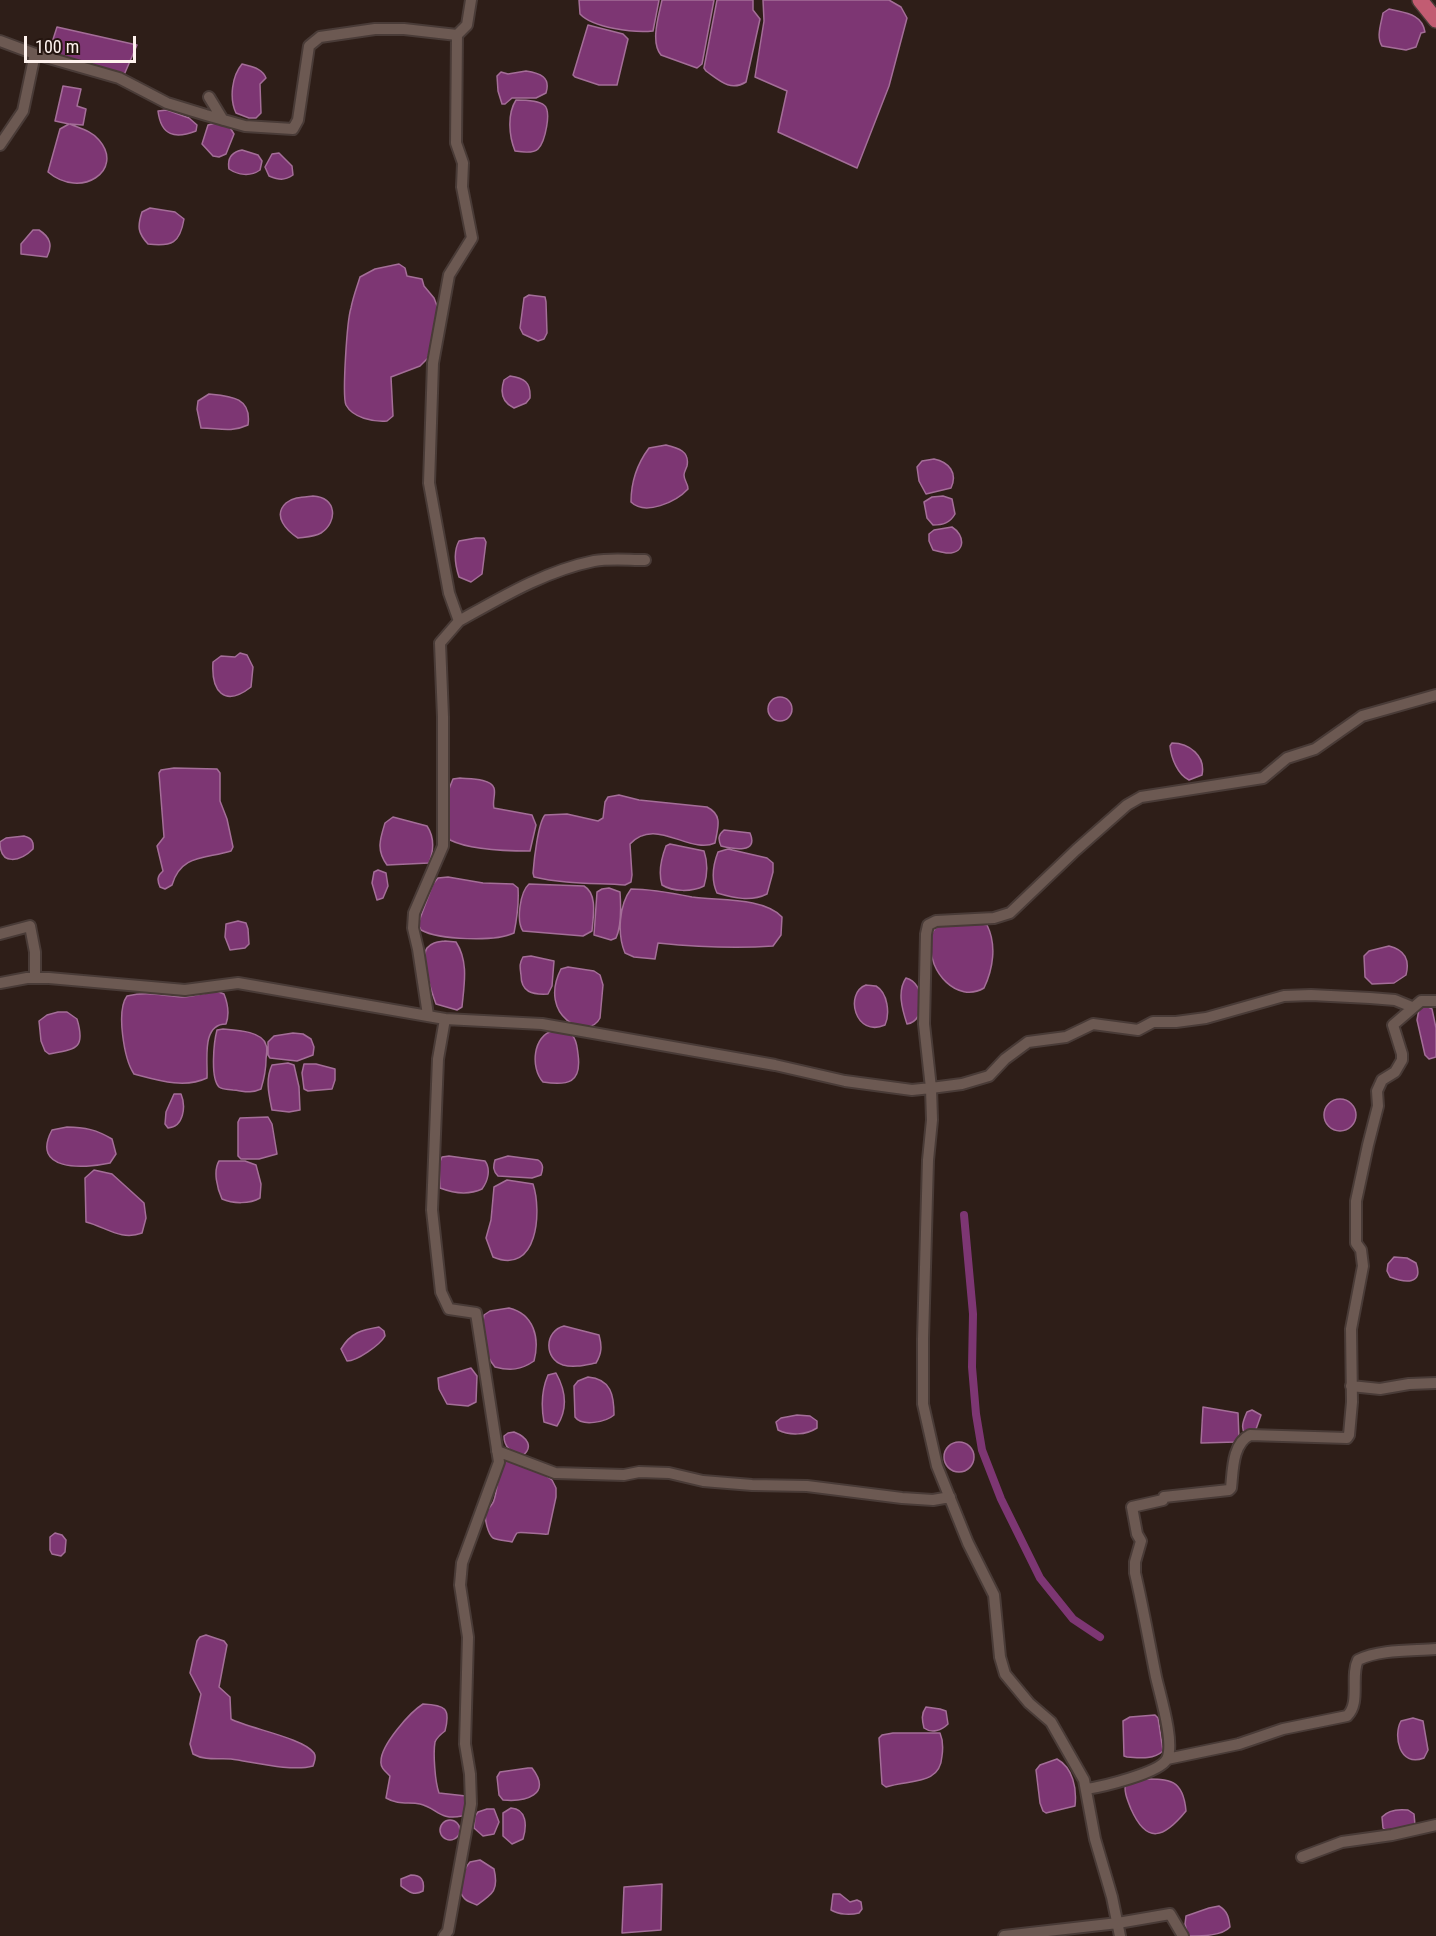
<!DOCTYPE html>
<style>
body{margin:0}
#map{position:relative;width:1436px;height:1936px;overflow:hidden;background:#2e1e18;font-family:"Roboto Condensed",sans-serif}
canvas{display:block}
.scale{position:absolute;left:24px;top:36px;width:112px;height:27px;box-sizing:border-box;border:3px solid #fef2ee;border-top:0;padding-left:8px;font-size:18px;line-height:21px;white-space:nowrap;color:#fef2ee;-webkit-text-stroke:4px #24150f;paint-order:stroke}
</style>
<div id="map">
<canvas width="1436" height="1936"></canvas>
<div class="scale">100 m</div>
</div>
<script>
const ctx = document.querySelector('canvas').getContext('2d');
ctx.lineJoin = 'round';
function fillPath(path, color) {
  ctx.fillStyle = color;
  ctx.fill(path, 'evenodd');
}
function trace(path, color, width, dash) {
  ctx.strokeStyle = color;
  ctx.lineWidth = width;
  ctx.lineCap = dash ? 'butt' : 'round';
  ctx.setLineDash(dash || []);
  ctx.stroke(path);
}
const water = new Path2D(`
 M579,0H659L653,31C634,33 593,28 580,14Z
 M662,0H714L702,64L697,68L661,55C650,42 659,15 662,0Z
 M717,0H753V10L760,19L746,82C730,92 719,80 706,71L704,68Z
 M763,0H889L901,7L907,18L889,86L857,168L778,132L787,91L755,77L764,21Z
 M1389,9C1404,13 1422,13 1425,32L1421,33L1416,47L1406,50L1382,46C1376,37 1381,24 1383,13Z
 M588,25L623,34L628,39L617,85H599L575,77L573,75Z
 M57,27L137,45L124,75L49,52Z
 M242,64C252,67 262,68 266,78L260,84L261,113L256,118H249L236,113C229,98 232,76 242,64Z
 M526,71C540,73 551,77 546,93L536,98H512L505,104H502L498,91L497,76L501,72L508,74Z
 M63,86L81,89L77,106L86,109L83,125L70,124C79,128 92,131 99,140C125,170 81,200 48,172L60,129L69,124L55,121Z
 M516,100C523,100 538,100 544,105C552,111 545,142 538,149C533,154 521,152 515,151C509,136 507,114 516,100Z
 M167,110L189,118L197,125L196,131C175,139 161,136 158,111Z
 M216,123L229,126L234,134L226,154L219,157L213,156L202,144L208,125Z
 M242,150L258,155L262,161L260,170C250,177 238,175 229,169C227,158 232,152 242,150Z
 M279,153L292,166L293,175C284,181 279,180 269,176L265,167L272,154Z
 M150,208L175,212L184,219C180,243 172,247 148,244C138,233 137,227 142,212Z
 M33,230H39C50,237 53,245 47,257L21,254V244Z
 M399,264L405,268L407,276L422,279L424,286L434,298L439,311L428,358L420,366L391,377L393,416L387,421C373,422 353,418 346,405C342,396 347,320 351,308C353,297 357,287 360,277L375,269Z
 M529,295L545,297L546,302L547,333L544,339L538,341L523,334L520,328L524,298Z
 M510,376C524,378 531,382 530,398L526,403L514,408C501,402 500,392 504,380Z
 M209,394C230,396 252,397 248,425C231,433 218,428 201,428L197,409L198,401Z
 M666,445C678,448 690,451 687,466C686,469 684,472 684,475C684,481 688,483 688,489C676,502 645,516 631,502C631,482 637,464 649,448Z
 M934,459C949,462 958,473 951,488L926,494L919,481L917,467L922,461Z
 M313,496C337,497 338,522 321,533C314,537 305,537 298,538C287,531 272,516 286,503C293,497 304,497 313,496Z
 M943,496L952,499L955,514C950,523 943,525 933,525L927,518L924,502L932,497Z
 M952,527C965,535 966,553 948,553C943,553 938,551 933,550L929,541V534L934,530Z
 M476,538H484L486,542L482,574L471,582L459,577C455,565 453,552 459,541Z
 M240,653L247,655L253,667L251,687C224,708 211,691 213,662L221,656L235,657Z
 M768 709a12 12 0 1 1 24 0a12 12 0 1 1-24 0Z
 M1172,743C1189,743 1206,756 1202,775L1189,780C1178,775 1171,758 1170,746Z
 M174,768L217,769L220,773V801L227,819L233,847L231,851C206,859 181,854 172,885L165,889L160,887C157,880 157,876 163,871L157,846L164,837L159,773L161,770Z
 M460,778C468,779 491,778 494,788C496,795 492,801 494,808L532,815L536,825L530,851C508,851 470,850 450,840L448,835L449,789L453,779Z
 M619,795L639,800L707,807C723,815 718,827 715,843C690,855 655,816 630,844L632,875L631,882L625,885C594,883 563,884 534,877L533,873C534,860 538,823 545,815L567,814L598,821L603,818L605,802L608,797Z
 M393,817L427,826C435,838 434,850 429,863L387,865C376,850 380,839 385,823Z
 M724,830L750,833C759,854 733,849 721,846C718,839 718,835 724,830Z
 M24,836C32,838 34,842 33,849C21,861 0,867 0,842L6,838Z
 M670,844L704,851C708,863 708,873 704,886C692,892 673,892 662,885C658,872 661,859 666,846Z
 M728,849L767,858L773,863V872L767,894C751,902 734,898 717,893C711,880 713,865 718,852Z
 M378,870L386,873L388,886L383,898L377,900L372,883L374,872Z
 M448,877L483,883L513,884L518,888C519,903 517,918 514,933C495,942 439,940 421,930L418,924L433,884L438,878Z
 M529,884L584,886C598,894 593,917 592,931L583,936L523,931C516,921 520,892 529,884Z
 M609,888L620,892C621,906 622,925 616,938L611,940L594,935L597,892L602,889Z
 M631,889C652,889 672,893 692,897C718,901 763,897 782,917L781,935L773,946C735,949 697,947 658,943L655,959L634,957L625,953C617,934 619,905 631,889Z
 M238,921L246,923L248,929L249,944L245,948L230,950L225,937L226,924Z
 M946,924H982L987,925C997,945 993,969 984,988C957,1004 928,971 931,944C931,939 931,933 934,930C936,926 942,925 946,924Z
 M445,941L456,942C469,962 464,985 462,1007L457,1010L436,1004C432,993 420,958 427,948C432,942 438,942 445,941Z
 M1389,946C1405,950 1410,960 1406,975L1394,983L1372,984L1365,977L1364,956L1369,951Z
 M531,956L554,961L552,986L548,994C532,995 521,992 521,975C520,967 519,964 523,957Z
 M568,967L594,971L600,975L603,985L600,1018C588,1042 537,1016 561,969Z
 M906,978C926,983 927,1021 907,1024C902,1009 897,991 906,978Z
 M866,985C867,985 875,986 876,986C888,993 890,1014 885,1025C855,1038 844,993 866,985Z
 M216,991L224,994C228,1004 230,1013 226,1024C201,1024 208,1061 207,1078C184,1089 157,1080 134,1074C124,1059 116,1011 127,996C149,991 161,996 182,997C193,997 205,993 216,991Z
 M1425,1005L1432,1009L1436,1028V1057L1429,1059L1425,1055L1417,1020L1419,1009Z
 M58,1012H67L77,1019C86,1049 76,1049 49,1054L45,1051L41,1041L39,1021L47,1015Z
 M223,1029C235,1030 263,1031 266,1045C268,1049 266,1055 266,1060C266,1070 264,1079 261,1089C250,1094 244,1091 233,1090C228,1089 223,1090 219,1087C210,1078 214,1041 217,1030Z
 M553,1031C560,1031 567,1031 572,1035C577,1040 577,1047 578,1054C582,1083 568,1086 543,1082C530,1068 533,1035 553,1031Z
 M293,1033L303,1034L311,1039L314,1047L313,1055L297,1061L270,1058L268,1055V1042L274,1036Z
 M288,1063L294,1065L299,1087L300,1110L289,1112L272,1110C269,1095 265,1080 272,1065Z
 M304,1064H316L335,1069V1080L332,1089L308,1091L304,1089L302,1073Z
 M174,1094H181C186,1106 184,1127 168,1128L165,1124L166,1112Z
 M1324 1115a16 16 0 1 1 32 0a16 16 0 1 1-32 0Z
 M268,1117L272,1124L277,1154L259,1159H241L238,1156V1122L240,1118Z
 M67,1127C85,1127 97,1130 112,1139L116,1154L110,1163C83,1169 30,1171 52,1130Z
 M449,1156L485,1161C491,1169 488,1181 482,1189C469,1195 453,1193 440,1188L439,1164L442,1157Z
 M508,1156L538,1160C544,1164 543,1169 541,1175L532,1178L498,1176C493,1171 493,1167 495,1160Z
 M219,1161H245L256,1165L261,1184L260,1198C250,1204 233,1204 222,1199C217,1188 213,1171 219,1161Z
 M94,1170L112,1174L144,1203L146,1218L142,1233C121,1241 106,1227 86,1222L85,1178Z
 M507,1180L533,1184C542,1211 538,1276 493,1257L486,1238L491,1220L494,1187Z
 M1394,1257L1407,1258L1416,1263C1424,1285 1405,1283 1390,1277L1387,1271L1388,1264Z
 M509,1308C534,1314 540,1338 534,1361C521,1370 510,1371 495,1367C483,1353 480,1333 484,1315L490,1311Z
 M564,1326L599,1335C602,1346 602,1353 596,1363C585,1365 574,1368 563,1365C544,1359 544,1331 564,1326Z
 M379,1327L384,1331L385,1336C380,1345 357,1361 347,1361L341,1349C351,1332 362,1330 379,1327Z
 M471,1368L477,1376L476,1402L468,1406L447,1404L439,1389L438,1378Z
 M556,1373C566,1391 568,1409 557,1426L544,1422C541,1406 542,1389 548,1375Z
 M588,1377C611,1379 614,1395 614,1415C606,1422 582,1427 575,1417L574,1386L578,1381Z
 M1203,1407L1238,1413L1239,1438L1236,1442L1201,1443Z
 M1252,1410L1261,1415L1255,1432L1245,1433C1240,1428 1244,1419 1247,1412Z
 M797,1415L810,1416L817,1421V1428C806,1435 790,1436 778,1430L776,1422L781,1418Z
 M514,1432C527,1437 535,1447 521,1457C512,1452 504,1448 504,1436L508,1433Z
 M944 1457a15 15 0 1 1 30 0a15 15 0 1 1-30 0Z
 M506,1460L545,1475L552,1480L556,1488V1497L548,1534C542,1535 520,1531 517,1533C515,1535 514,1539 512,1542C507,1541 497,1540 493,1538C488,1534 484,1519 486,1512C488,1508 493,1505 494,1500C498,1489 497,1470 506,1460Z
 M55,1533L62,1535L66,1540L65,1552L61,1556L52,1554L50,1550V1537Z
 M206,1635L224,1641L227,1645L219,1687L230,1697L231,1719C247,1728 304,1738 314,1753C317,1758 314,1762 313,1766C292,1772 253,1762 231,1759C218,1758 205,1761 193,1754L190,1744L201,1694L190,1673L197,1641L200,1637Z
 M423,1704C445,1705 451,1708 445,1731C441,1734 437,1737 435,1742C433,1753 435,1782 439,1793L466,1796V1811L462,1816C440,1821 437,1808 420,1804C408,1802 398,1805 386,1798L390,1776C386,1772 380,1768 381,1761C381,1745 410,1712 423,1704Z
 M926,1707L940,1709L946,1711L948,1724C942,1730 932,1734 924,1728C922,1720 921,1714 926,1707Z
 M1155,1715L1158,1718L1163,1751C1153,1760 1140,1758 1127,1757L1124,1756L1123,1721L1130,1717Z
 M1413,1718L1423,1721L1428,1750L1424,1758C1399,1768 1393,1735 1401,1721Z
 M893,1733H940C943,1740 943,1749 942,1756C940,1786 910,1779 886,1787L882,1784L879,1738L882,1735Z
 M1057,1759C1073,1768 1077,1788 1075,1806L1046,1813L1043,1811L1040,1803L1036,1770L1040,1765Z
 M528,1768H532C553,1795 525,1802 503,1800L499,1795L497,1777L500,1772Z
 M1138,1779C1168,1779 1183,1777 1186,1811C1164,1838 1147,1845 1131,1809C1128,1801 1123,1791 1126,1782Z
 M511,1808C527,1809 527,1826 523,1839L512,1844L503,1836V1813Z
 M487,1809H494L499,1822L494,1834L483,1836L474,1828L475,1816L478,1812Z
 M1408,1810L1414,1814L1415,1825L1389,1832L1383,1828L1382,1817C1388,1810 1399,1809 1408,1810Z
 M440 1830a10 10 0 1 1 20 0a10 10 0 1 1-20 0Z
 M480,1860L494,1869C499,1890 493,1894 477,1905C473,1903 467,1902 464,1898C455,1888 463,1870 470,1862Z
 M411,1875C421,1875 425,1880 423,1891C414,1896 409,1892 401,1886V1879Z
 M662,1884L661,1930L622,1933L624,1887Z
 M833,1894H840L850,1902L857,1900L861,1902L862,1909L859,1913C851,1915 839,1915 831,1910Z
 M1219,1906C1228,1911 1229,1919 1230,1927C1222,1936 1202,1936 1188,1936L1185,1924L1186,1916L1209,1908Z`);
const canal = new Path2D(`
 M964,1215L973,1314L972,1367L976,1414L982,1450L1001,1499L1040,1578L1073,1619L1100,1637`);
const minor = new Path2D(`
 M0,41L35,54L119,78L167,103L206,115L245,126L293,129L298,120L309,46L320,37L375,29H404L457,35
 M209,97L223,120
 M0,145L23,111L35,54
 M459,621C502,597 545,571 594,561C610,558 628,560 645,560
 M0,934L30,926L35,952V978
 M0,983L27,978H49L185,990L238,983L445,1019L542,1024L775,1065L845,1081L912,1090L931,1088L924,1024L926,934L928,925L936,921L994,918L1010,913L1076,850L1127,805L1141,797L1263,778L1287,758L1315,749L1362,716L1436,695
 M428,1015L418,949L413,928L414,913L443,846V717L440,643L459,621L449,593L429,483L433,363L449,275L472,238L462,187L463,163L456,143L457,35L467,25L471,0
 M1351,1386L1380,1389L1409,1384L1436,1383
 M497,1451L555,1473L624,1475L639,1472L669,1473L703,1481L752,1485L807,1486L902,1498L933,1500L950,1497
 M1167,1759L1239,1744L1283,1729L1347,1716C1361,1703 1350,1676 1358,1660C1380,1649 1412,1651 1436,1649
 M1086,1789C1101,1787 1160,1773 1167,1759C1175,1743 1160,1695 1156,1677C1149,1642 1143,1607 1135,1573V1562L1141,1541L1137,1534L1132,1507L1163,1500L1164,1497L1229,1490L1231,1488C1233,1471 1232,1444 1250,1435L1347,1438L1349,1435L1352,1402L1351,1329L1363,1266L1361,1250L1356,1243V1201L1368,1145L1378,1106L1377,1091L1382,1080L1395,1072L1402,1060V1054L1393,1025L1421,1001H1436
 M1302,1857L1342,1842L1392,1835L1436,1825
 M444,1936L448,1931L471,1804L470,1774L465,1744L468,1637L460,1585L462,1563L499,1462L476,1313L449,1309L441,1292L432,1210L438,1059L445,1019
 M1004,1936L1118,1923L1170,1914L1183,1936
 M1120,1936L1112,1897L1095,1839L1084,1780L1051,1722L1029,1703L1005,1674L1000,1657L994,1595L968,1543L937,1466L923,1404V1339L928,1160L932,1120L931,1088L962,1084L989,1076L1005,1059L1028,1042L1066,1037L1093,1024L1138,1030L1153,1022H1176L1206,1018L1284,996L1311,995L1370,998L1395,1000L1412,1007`);
const highway = new Path2D(`
 M1420,0L1436,20`);
fillPath(water, '#7d3673');
trace(water, '#a46e98', 1.5);
trace(canal, '#7d3673', 8);
trace(minor, '#493b37', 14);
trace(highway, '#493b37', 18);
trace(minor, '#6c5952', 10);
trace(highway, '#c25c72', 15);
</script>
